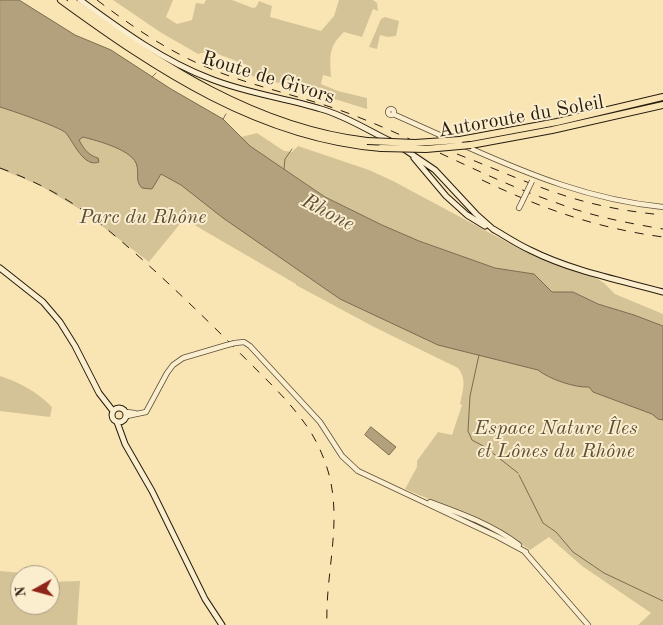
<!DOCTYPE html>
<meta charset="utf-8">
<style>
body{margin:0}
#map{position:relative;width:663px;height:625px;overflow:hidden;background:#f9e5b4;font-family:"Old Standard TT",serif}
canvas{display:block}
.north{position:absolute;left:10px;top:565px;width:50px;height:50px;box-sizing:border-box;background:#fbeece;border:1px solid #a69a81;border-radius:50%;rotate:263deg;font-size:14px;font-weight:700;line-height:20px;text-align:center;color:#271c0e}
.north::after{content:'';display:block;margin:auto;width:18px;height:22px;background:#8f2418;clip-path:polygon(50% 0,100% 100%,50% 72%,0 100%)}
</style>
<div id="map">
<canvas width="663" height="625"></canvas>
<div class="north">N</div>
</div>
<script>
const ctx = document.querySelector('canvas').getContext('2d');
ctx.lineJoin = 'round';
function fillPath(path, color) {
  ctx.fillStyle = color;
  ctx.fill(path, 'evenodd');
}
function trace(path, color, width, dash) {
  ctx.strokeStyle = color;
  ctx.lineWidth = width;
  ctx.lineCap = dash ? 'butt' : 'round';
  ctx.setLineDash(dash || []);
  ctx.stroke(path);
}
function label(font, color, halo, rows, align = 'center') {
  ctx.font = font + ' "Old Standard TT",serif';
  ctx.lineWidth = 4;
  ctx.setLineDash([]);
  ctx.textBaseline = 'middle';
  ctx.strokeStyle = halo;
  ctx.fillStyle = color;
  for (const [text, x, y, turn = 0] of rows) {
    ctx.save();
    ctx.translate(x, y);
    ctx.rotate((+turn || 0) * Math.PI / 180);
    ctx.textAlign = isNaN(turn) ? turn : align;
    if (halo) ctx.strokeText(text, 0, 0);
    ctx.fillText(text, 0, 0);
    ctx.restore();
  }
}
const green = new Path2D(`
 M113,0H173L166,17L177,24L192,20L196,3L204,4L206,0H232L253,8L256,7L259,1L272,6L270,17L321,31L334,16L339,0H373L377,3L378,11L373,9L362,37L344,32C328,47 330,56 331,77L323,75L321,84L338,91L367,98V109L328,97L324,89L288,80L278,83L249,75L247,65L210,51L198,54L160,32Z
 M385,17L399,21L396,36L388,37L380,35L377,49L369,47L381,19Z
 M0,30L663,378V625H638L651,613L582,566L549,537L530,550L497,528L405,489L417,467V461L438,432L452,435L462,405L460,404C463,390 467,380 458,368L374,327L296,285V284L184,219L149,262L81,210L39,185L0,169Z
 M257,133L284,151L292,152L298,146L369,170L393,181L518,248L591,275L604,283L615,294L663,314V326L634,315L598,304L573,292H552L534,274L495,268L419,241L382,225L325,197L250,146L241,137Z
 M0,376C21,383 36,391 52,407L50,417L0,411Z
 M0,571L45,575H20V605H50V582L80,581L77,625H0Z`);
const water = new Path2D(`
 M0,0H19L75,35L111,50L171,89L223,119L250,146L325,197L382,225L419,241L495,268L534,274L552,292H573L598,304L634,315L663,326V420L658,419L652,414L593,392L589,387C575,388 549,379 538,370L438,345L340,299L223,218L181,185L161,174L152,189L142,188C135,181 139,175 137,166C134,150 98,141 83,137L79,140C84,149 88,155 98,158L99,162C84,168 74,143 66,133C60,127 10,110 0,107Z
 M371,427L396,447L389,455L365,435Z`);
const stream = new Path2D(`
 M152,77L156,73
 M223,119L226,114
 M284,169L285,159L292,149
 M479,355L470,396L468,431L472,440L485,447L518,473
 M519,475L543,523L556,532L573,552L604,573L663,601`);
const tertiary = new Path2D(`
 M388 112a3 3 0 1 1 6 0a3 3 0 1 1-6 0Z
 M393,114L451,140
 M465,146C530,175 591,200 663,207
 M519,208L522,202
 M235,343L244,342L250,346L320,422L342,456L358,471L498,537L526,552
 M126,412L135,413
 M127,416L146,412L167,373L173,365L183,358L227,345
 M430,502C460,513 493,525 519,545
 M524,551L588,625`);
const secondary = new Path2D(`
 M80,0C121,30 163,61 211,79C246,93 285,98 321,109C346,116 367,130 390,141
 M404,149L435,170L476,214L494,230
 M414,158L446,196L467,215L485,226
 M493,229C505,236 517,244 530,250C572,271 619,280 663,292
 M0,268L43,302L60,322L75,346L99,393L113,411
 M112 415a7 7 0 1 1 14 0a7 7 0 1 1-14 0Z
 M117,422L125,444L152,491L205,599L222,625`);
const motorway = new Path2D(`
 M61,0C157,70 259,138 381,148
 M71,0C160,65 256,128 367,141
 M460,140L557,122L663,97
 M471,145L552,130L663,105`);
const rail = new Path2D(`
 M97,0C134,28 172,54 216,71C264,90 315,99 363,119C428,145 490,180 557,203C591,216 627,223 663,229
 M457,154C496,169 533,186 572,198C602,207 632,212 663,215
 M0,168C30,179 58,193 84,211C105,227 125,244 145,262C176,290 206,319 235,348C257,371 281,392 300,417C313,433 322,451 328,471C343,522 325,573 327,625
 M482,180C543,209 596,228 663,237`);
const tertiaryBridge = new Path2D(`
 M522,202L532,181
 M227,345L235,343`);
const motorwayBridge = new Path2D(`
 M367,141L415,143L460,140
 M381,148L426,149L471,145`);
const streetNames = [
 ["Route de Givors",268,78,17],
 ["Autoroute du Soleil",521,117,-10]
];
const parkNames = [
 ["Parc du Rhône",143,218],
 ["Espace Nature Îles",556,429],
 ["et Lônes du Rhône",556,452]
];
const waterNames = [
 ["Rhone",328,213,28]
];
fillPath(green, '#d5c398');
fillPath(water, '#b2a17c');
trace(water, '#7a6c50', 1);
trace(stream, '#7a6c50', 1);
trace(tertiary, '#5c4e38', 6);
trace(secondary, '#271c0e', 7);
trace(motorway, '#271c0e', 8);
trace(tertiary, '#fbeece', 4.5);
trace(secondary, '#fbeece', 5);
trace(motorway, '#f9e5b4', 6);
trace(rail, '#271c0e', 1, [9, 9]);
trace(tertiaryBridge, '#5c4e38', 6, []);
trace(motorwayBridge, '#271c0e', 8, []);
trace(tertiaryBridge, '#fbeece', 4.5);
trace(motorwayBridge, '#f9e5b4', 6);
label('20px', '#271c0e', '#fbeece', streetNames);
label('italic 20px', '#5b4e37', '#fbeece', parkNames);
label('italic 21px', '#5f513a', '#fbeece', waterNames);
</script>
